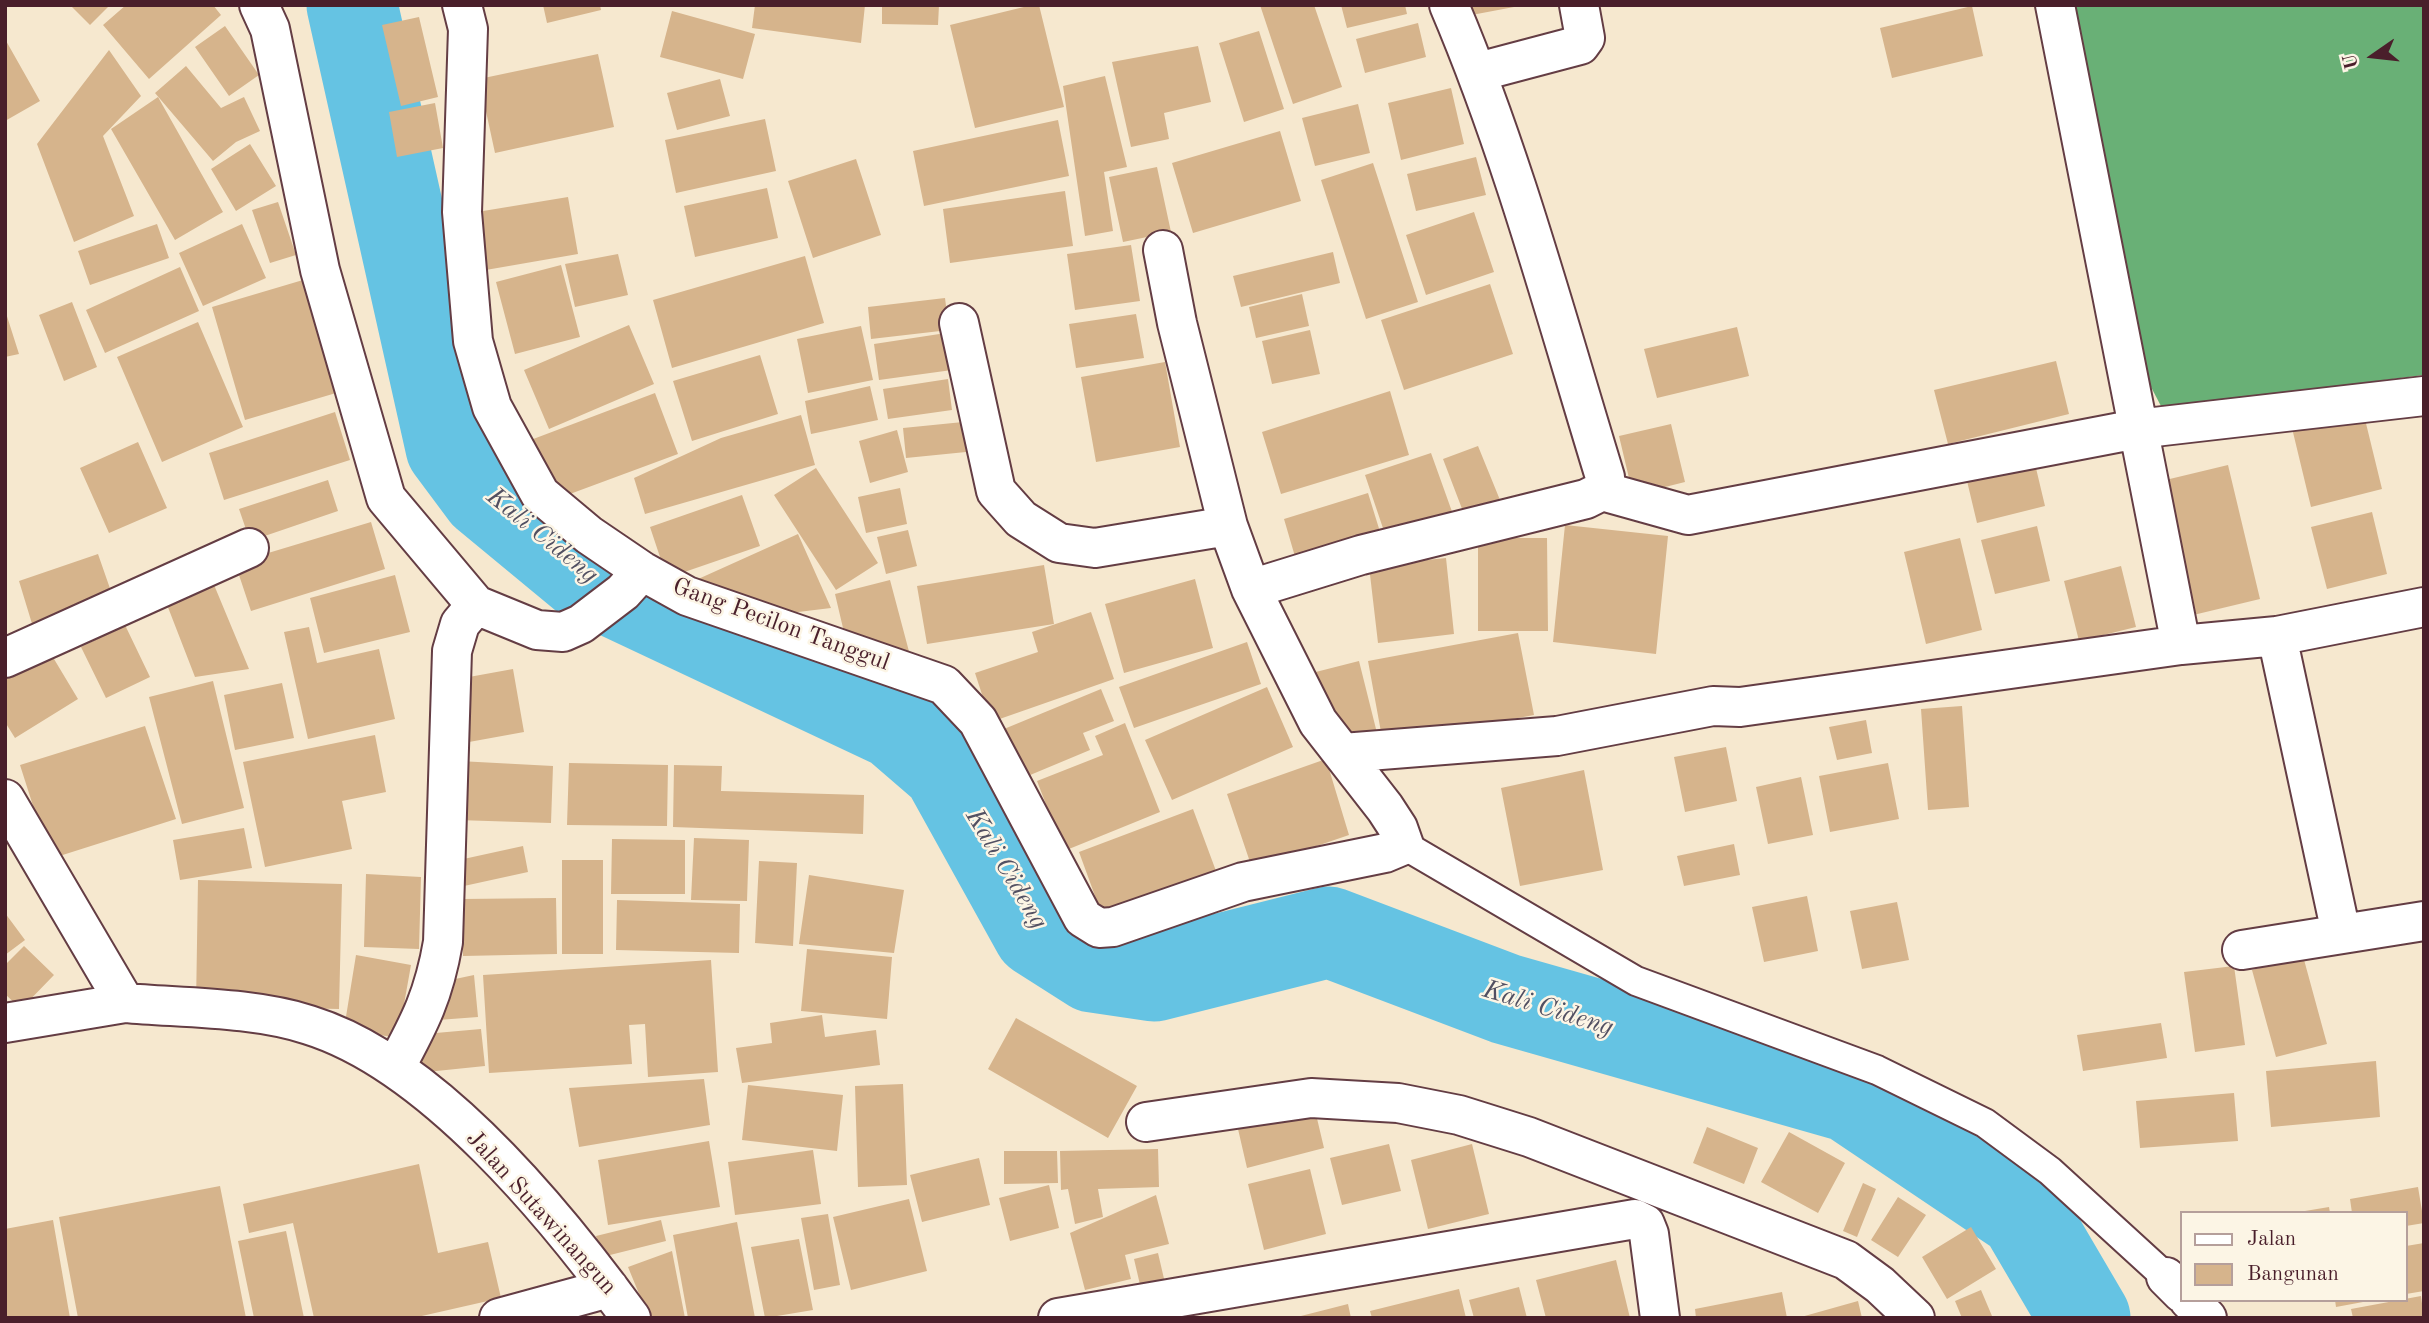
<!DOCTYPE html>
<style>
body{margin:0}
#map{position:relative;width:2429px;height:1323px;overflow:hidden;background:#f6e8cf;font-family:"Old Standard TT",serif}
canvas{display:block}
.frame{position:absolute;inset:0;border:7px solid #4a1f2b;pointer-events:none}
.legend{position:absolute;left:2180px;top:1211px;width:228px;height:91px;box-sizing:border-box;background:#fcf5e5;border:2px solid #b59f9b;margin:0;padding:9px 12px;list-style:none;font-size:21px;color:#4a1f2b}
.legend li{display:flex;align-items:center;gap:14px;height:35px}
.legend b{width:35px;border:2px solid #b59f9b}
.north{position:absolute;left:2338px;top:21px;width:70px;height:70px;-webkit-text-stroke:5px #fcf5e5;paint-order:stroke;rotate:256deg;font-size:19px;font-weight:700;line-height:28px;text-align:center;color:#4a1f2b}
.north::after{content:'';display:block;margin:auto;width:24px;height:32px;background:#4a1f2b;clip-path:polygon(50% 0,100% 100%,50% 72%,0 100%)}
</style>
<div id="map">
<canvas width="2429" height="1323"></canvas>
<div class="frame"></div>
<ul class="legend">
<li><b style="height:9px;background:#fff"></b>Jalan</li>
<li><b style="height:19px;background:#d6b48c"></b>Bangunan</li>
</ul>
<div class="north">U</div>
</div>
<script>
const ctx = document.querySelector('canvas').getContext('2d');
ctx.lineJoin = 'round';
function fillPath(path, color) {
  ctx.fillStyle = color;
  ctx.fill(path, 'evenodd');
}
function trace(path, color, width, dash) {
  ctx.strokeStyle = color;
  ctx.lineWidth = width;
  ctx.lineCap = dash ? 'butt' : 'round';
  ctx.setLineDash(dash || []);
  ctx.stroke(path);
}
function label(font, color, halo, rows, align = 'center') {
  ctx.font = font + ' "Old Standard TT",serif';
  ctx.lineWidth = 5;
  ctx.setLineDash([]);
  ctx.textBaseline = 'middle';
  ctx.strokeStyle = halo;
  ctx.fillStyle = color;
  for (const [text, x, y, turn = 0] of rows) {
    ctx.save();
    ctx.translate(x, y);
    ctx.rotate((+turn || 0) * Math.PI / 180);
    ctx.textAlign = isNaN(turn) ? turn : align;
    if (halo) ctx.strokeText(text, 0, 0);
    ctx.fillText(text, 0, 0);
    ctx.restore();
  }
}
const forest = new Path2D(`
 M2071,5H2424V375L2162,408L2140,366Z`);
const river = new Path2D(`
 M352,5L451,447L486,494L590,580L896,724L947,768L1038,932L1093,967L1154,976L1329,932L1506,999L1850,1097L2024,1214L2085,1318`);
const building = new Path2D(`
 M70,5H110L90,25Z
 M126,5H213L221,15L149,79L103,25Z
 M543,5H600L601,10L547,23Z
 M755,5H865L861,43L752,28Z
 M882,5H939L938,25L882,24Z
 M1032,5H1039L1064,107L975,128L950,25Z
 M1260,5H1314L1342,87L1293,104Z
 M1341,5H1405L1407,14L1347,28Z
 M1457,5H1514V7L1461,17Z
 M1972,6L1983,56L1892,78L1880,28Z
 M672,11L755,34L743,79L660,57Z
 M419,17L438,97L401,106L382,25Z
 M1418,23L1426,57L1365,73L1356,39Z
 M225,26L259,75L229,96L195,47Z
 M1259,31L1284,109L1244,122L1219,43Z
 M5,39L40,101L5,121Z
 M1198,46L1211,102L1164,113L1169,139L1131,147L1112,62Z
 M109,50L141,96L103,136L134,216L74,242L37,144Z
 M598,54L614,127L495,153L479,79Z
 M186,66L221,108L244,97L260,131L236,142L213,161L155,93Z
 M1105,76L1127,167L1104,172L1113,231L1085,236L1063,86Z
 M720,79L730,116L677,130L667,93Z
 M1451,88L1464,144L1401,160L1388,103Z
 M158,97L223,212L175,240L111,129Z
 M435,103L443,148L397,157L389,112Z
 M1358,104L1370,153L1315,166L1302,118Z
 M765,119L776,171L676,193L665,140Z
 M1058,120L1069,176L924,206L913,151Z
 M1280,131L1301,201L1193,233L1172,163Z
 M250,144L276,186L236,211L211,169Z
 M1476,157L1486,195L1416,211L1407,174Z
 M856,159L881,235L813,258L788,181Z
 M1373,163L1418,302L1366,319L1321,180Z
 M1157,167L1171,232L1123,242L1109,177Z
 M767,188L778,238L695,257L684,206Z
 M1065,191L1073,246L950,263L943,209Z
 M568,197L578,254L480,271L471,213Z
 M278,202L296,255L270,263L252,210Z
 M1474,212L1494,272L1426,295L1406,235Z
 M157,224L169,258L90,285L78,251Z
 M242,224L266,278L203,306L179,253Z
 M1131,245L1140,301L1075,310L1067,254Z
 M1333,252L1340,283L1241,307L1233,276Z
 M618,254L628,295L575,307L565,264Z
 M805,256L824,323L672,368L653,300Z
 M561,265L580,337L515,354L496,282Z
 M180,267L199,311L105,353L86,310Z
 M303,280L336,393L245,420L212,307Z
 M1490,284L1513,354L1404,390L1381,320Z
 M1302,294L1309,326L1256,338L1249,307Z
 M945,298L949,330L871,339L868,307Z
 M72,302L97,367L64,381L39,315Z
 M5,310L19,354L5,357Z
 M1136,314L1144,358L1076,368L1069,324Z
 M198,322L243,427L162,462L117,357Z
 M629,325L654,384L549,429L524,370Z
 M861,326L873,380L808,393L797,339Z
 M1737,327L1749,376L1657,398L1644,349Z
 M1310,330L1320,374L1272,384L1262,341Z
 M946,333L952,370L879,380L874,344Z
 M760,355L778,414L692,441L673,381Z
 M2056,361L2069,414L1948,444L1934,390Z
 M1165,362L1180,447L1096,462L1081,377Z
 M948,379L952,410L888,419L883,389Z
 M870,386L878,420L811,434L805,401Z
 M1390,391L1409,455L1281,494L1262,432Z
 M655,393L678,454L551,501L528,441Z
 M2362,407L2382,489L2311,507L2291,424Z
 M335,412L350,460L224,500L209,453Z
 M801,415L815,465L645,514L634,478L721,438Z
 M963,422L966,452L906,458L903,428Z
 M1671,424L1685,482L1633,495L1619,436Z
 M897,430L908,472L870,483L859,441Z
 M138,442L167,508L109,533L80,468Z
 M1478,446L1500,500L1464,514L1443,459Z
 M1431,453L1455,520L1388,543L1365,475Z
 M2035,464L2045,506L1977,523L1967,481Z
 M2228,465L2260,599L2185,617L2153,483Z
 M816,468L878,563L836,590L774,495Z
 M328,480L338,511L250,541L239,509Z
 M900,488L907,524L866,533L858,497Z
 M1368,493L1381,535L1296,560L1284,519Z
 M742,495L760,546L667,578L650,527Z
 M2372,512L2387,574L2327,589L2311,527Z
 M371,522L385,569L251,611L235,563Z
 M1565,525L1668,536L1656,654L1553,642Z
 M2037,526L2050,581L1995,594L1981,540Z
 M908,530L917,566L886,574L877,537Z
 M798,534L831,608L757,617L696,580Z
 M1478,538H1547L1548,631H1478Z
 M1960,538L1982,630L1926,644L1904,552Z
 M98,554L114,600L33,627L19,581Z
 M1446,558L1454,634L1378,643L1369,566Z
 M1044,565L1054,624L927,644L917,586Z
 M2121,566L2136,627L2079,641L2064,581Z
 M395,575L410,632L324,653L310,598Z
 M1195,579L1213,648L1124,673L1105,604Z
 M212,580L249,669L195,677L164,597Z
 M890,580L911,659L847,645L835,594Z
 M1091,612L1114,679L991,722L975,673L1038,652L1032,632Z
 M125,625L150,677L106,698L81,647Z
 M309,627L317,663L379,649L395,719L308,739L284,632Z
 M1518,633L1534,715L1383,743L1368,661Z
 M1247,642L1261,684L1134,728L1119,687Z
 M45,644L78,699L15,738L5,722V670Z
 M1359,661L1377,733H1332L1304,675Z
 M513,669L524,732L469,742L458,679Z
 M213,681L244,808L182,824L149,697Z
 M282,683L294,738L235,750L224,695Z
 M1267,687L1293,747L1172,800L1145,740Z
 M1101,689L1114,721L1083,733L1090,750L1023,778L1004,729Z
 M1962,706L1969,807L1928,810L1921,709Z
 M1866,720L1872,753L1837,760L1829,727Z
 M1125,723L1160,812L1064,851L1037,781L1103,755L1095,736Z
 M145,726L176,819L50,859L20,765Z
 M375,735L386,792L342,801L352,849L265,867L243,762Z
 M1726,747L1737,801L1685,812L1674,757Z
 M1326,759L1349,835L1252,868L1227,794Z
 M459,761L553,766L551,823L457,820Z
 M569,763L668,765L667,826L567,825Z
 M1888,763L1899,819L1830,832L1819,776Z
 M674,765L722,766L721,791L864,795L863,834L673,827Z
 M1584,770L1603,870L1520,886L1501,788Z
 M1801,777L1813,835L1768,844L1756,787Z
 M1193,809L1216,871L1102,915L1079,852Z
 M244,828L252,868L180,880L173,840Z
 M694,838L749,840L747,901L691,900Z
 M612,839L685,840V894H611Z
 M1734,844L1740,875L1684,886L1677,856Z
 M523,846L528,872L464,886L459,860Z
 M562,860H603V954H562Z
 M759,861L797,863L793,946L755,943Z
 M366,874L421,877L419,949L364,947Z
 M809,875L904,890L894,953L799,944Z
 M198,880L342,884L339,1009L196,1006Z
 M1807,896L1818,951L1764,962L1752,907Z
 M556,898L557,954L463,956L462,899Z
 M617,900L740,904L739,953L616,950Z
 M1897,902L1909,960L1862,969L1850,911Z
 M5,913L25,940L5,955Z
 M24,946L54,975L21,1009L5,994V965Z
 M807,949L892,957L887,1019L801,1011Z
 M356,955L411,965L398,1038L344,1029Z
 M2303,956L2327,1044L2276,1057L2252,970Z
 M711,960L718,1072L648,1077L645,1024L629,1025L632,1064L489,1073L483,975Z
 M2234,966L2245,1045L2195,1052L2184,972Z
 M474,975L478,1017L438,1020L441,982Z
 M822,1015L825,1037L876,1030L880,1065L742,1083L736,1048L772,1043L770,1023Z
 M1016,1018L1137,1086L1108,1138L988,1069Z
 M2161,1023L2167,1058L2083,1071L2077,1035Z
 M481,1029L485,1066L417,1073L413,1035Z
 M2376,1061L2380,1117L2271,1127L2266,1071Z
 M704,1079L710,1125L579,1147L569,1088Z
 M903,1084L907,1185L858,1187L855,1086Z
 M748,1085L843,1095L837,1151L742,1140Z
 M2234,1093L2238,1141L2140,1148L2136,1101Z
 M1315,1110L1324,1148L1247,1168L1238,1129Z
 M1707,1127L1758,1148L1744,1184L1693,1163Z
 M1789,1132L1845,1163L1818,1213L1761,1182Z
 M709,1141L720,1207L608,1225L598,1160Z
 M1389,1144L1401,1191L1342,1205L1330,1158Z
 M1472,1144L1489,1214L1428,1229L1411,1160Z
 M1158,1149L1159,1187L1098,1189L1103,1217L1075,1224L1068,1189L1061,1190L1060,1151Z
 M813,1150L821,1204L735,1215L728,1162Z
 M1004,1151H1057L1058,1183L1004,1184Z
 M979,1158L990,1205L922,1222L910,1175Z
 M419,1164L438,1253L488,1242L501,1298L413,1318H314L293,1223L249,1233L243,1204Z
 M1310,1169L1326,1234L1264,1250L1248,1184Z
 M1863,1183L1876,1189L1857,1237L1843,1231Z
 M1049,1185L1059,1228L1010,1241L999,1198Z
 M220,1186L246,1318H78L59,1217Z
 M2418,1187L2424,1223L2406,1226V1213H2352L2350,1199Z
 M1156,1195L1169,1244L1125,1255L1131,1279L1085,1290L1070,1233Z
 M1898,1197L1926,1215L1898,1257L1871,1240Z
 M909,1199L927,1271L851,1290L833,1217Z
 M2329,1207L2330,1213H2306L2305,1211Z
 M828,1214L840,1285L814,1290L801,1218Z
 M53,1220L70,1318H5V1229Z
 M661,1220L666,1241L602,1257L596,1236Z
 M737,1222L755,1318H688L673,1235Z
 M1971,1227L1996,1269L1947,1299L1922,1257Z
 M286,1231L304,1318H254L238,1241Z
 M799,1239L813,1310L765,1318L751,1247Z
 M2424,1243V1291L2406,1294V1246Z
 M672,1251L685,1318H649L628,1267Z
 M1158,1253L1165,1283L1141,1289L1134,1259Z
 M1616,1260L1630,1318H1546L1536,1280Z
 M1519,1287L1527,1318H1474L1469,1300Z
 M1459,1289L1466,1318H1372L1370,1311Z
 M1981,1290L1992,1316L1962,1318L1955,1301Z
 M1782,1292L1787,1318H1696L1695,1309Z
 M2421,1296L2424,1318H2353L2351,1309Z
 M2335,1300H2363V1302L2336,1307Z
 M1858,1301L1862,1318H1802L1801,1317Z
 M1348,1304L1351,1318H1297V1317Z`);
const lane = new Path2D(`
 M1404,845L1636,981L1877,1070L1985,1123L2050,1171L2166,1277`);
const street = new Path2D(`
 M259,5L270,29L320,270L386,498L476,605L537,630L563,632L581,624L623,592L642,571
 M462,5L468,29L462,212L473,341L492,407L540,494L589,535L642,571L687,596L944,685L978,721L1083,918L1099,928L1113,927L1243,882L1385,853L1404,845L1398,828L1385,808L1318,722L1251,589L1228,526L1177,323L1163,250
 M1449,5C1513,155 1557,321 1605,477L1602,491
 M2055,5L2181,645
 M1478,72L1580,45L1585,38L1579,5
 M959,323L996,491L1021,519L1059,543L1095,548L1228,526
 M1251,589L1361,555L1586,499L1602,491L1688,515L2137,429L2424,396
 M2277,636L2341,933
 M5,658L249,548
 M1343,753L1557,736L1713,706L1740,707L2181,645L2277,636L2424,607
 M5,799L125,1003C183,1008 254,1007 309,1025C432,1063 557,1216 631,1318
 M2242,950L2424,921
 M5,1023L125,1003
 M395,1068C420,1022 434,995 443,942L452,651L460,624L476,605
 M1146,1122L1311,1098L1398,1103L1459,1115L1529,1137L1846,1260L1880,1285L1915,1318
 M2166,1277L2182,1293
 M2189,1300L2207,1318
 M499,1318L609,1288
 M1058,1318L1635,1219L1645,1224L1649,1234L1660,1318`);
const streetNames = [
 ["Gang Pecilon Tanggul",781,625,20],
 ["Jalan Sutawinangun",541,1213,48]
];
const waterNames = [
 ["Kali Cideng",542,536,39],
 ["Kali Cideng",1006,869,59],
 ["Kali Cideng",1548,1009,17]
];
fillPath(forest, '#69b076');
trace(river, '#65c3e3', 91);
fillPath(building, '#d6b48c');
trace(lane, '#643d44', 32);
trace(street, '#643d44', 42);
trace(lane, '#fff', 28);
trace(street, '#fff', 38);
label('24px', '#4a1f2b', '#fcf5e5', streetNames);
label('italic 26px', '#525062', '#fcf5e5', waterNames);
</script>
